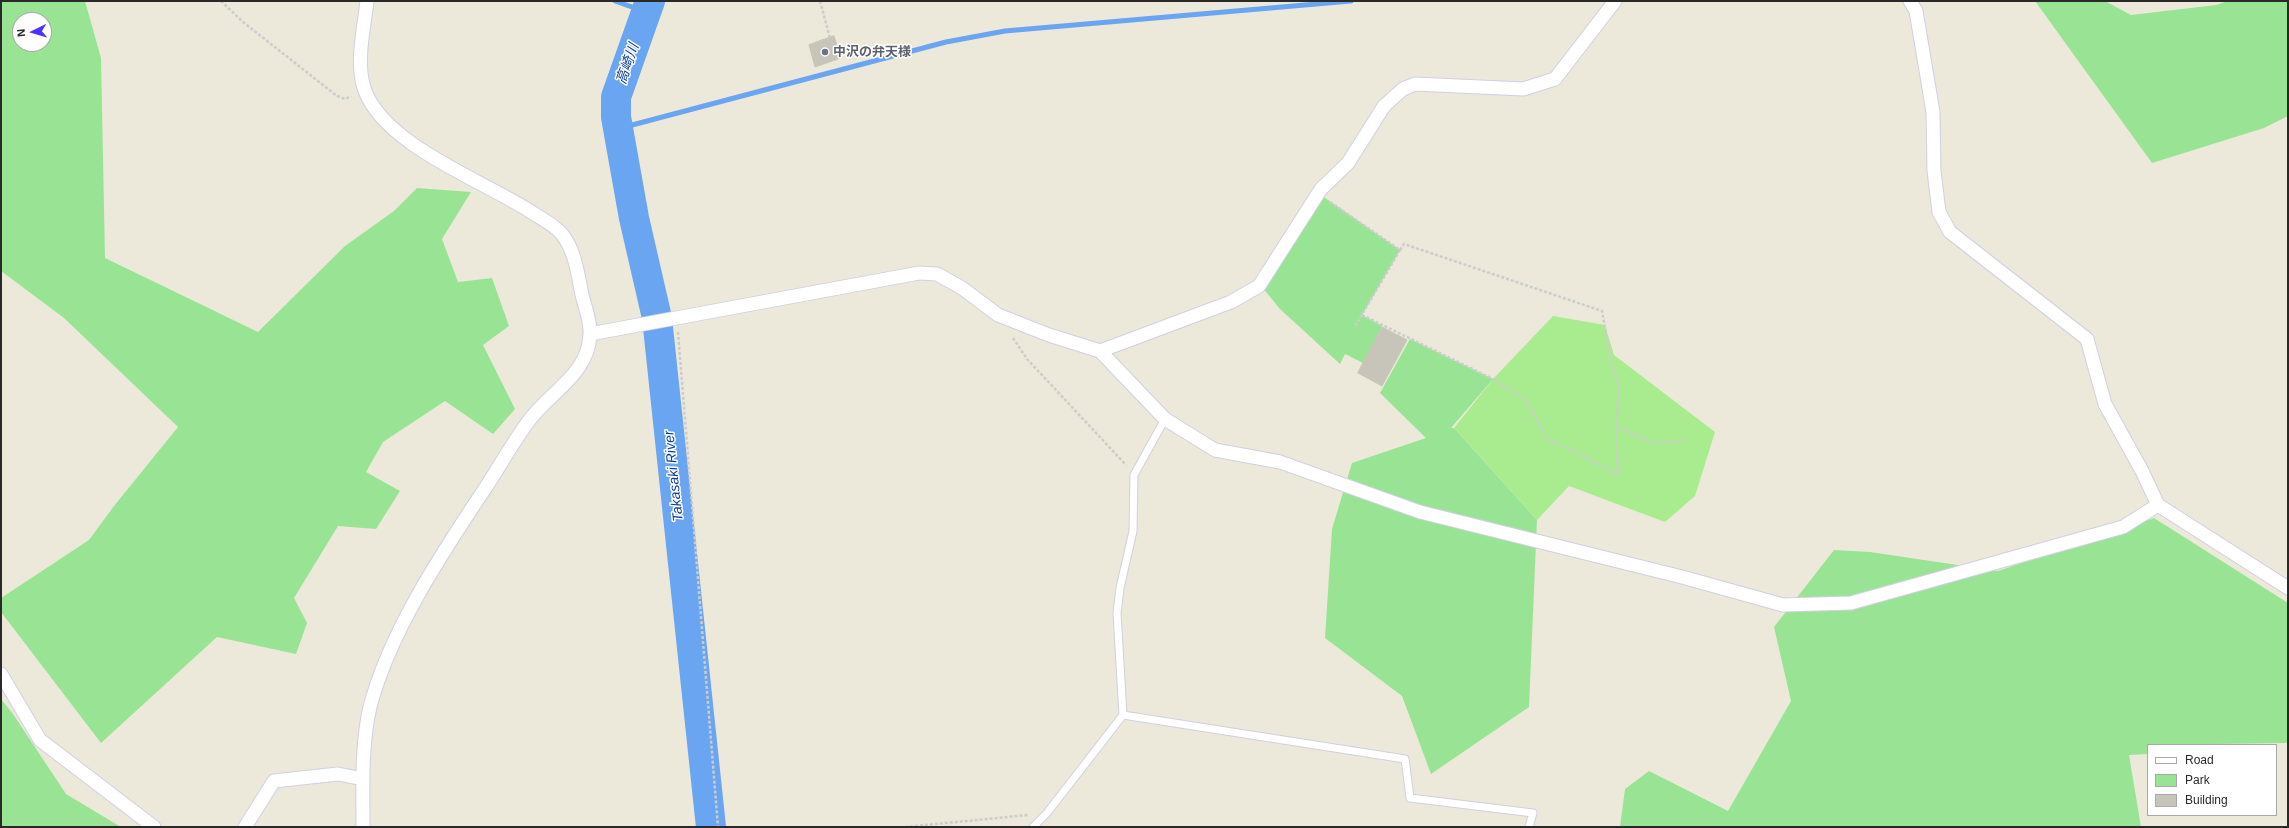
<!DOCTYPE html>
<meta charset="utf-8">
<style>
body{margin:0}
#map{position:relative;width:2289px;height:828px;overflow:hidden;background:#ece9da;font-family:Helvetica,sans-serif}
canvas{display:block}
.frame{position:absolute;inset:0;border:2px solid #292929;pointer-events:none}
.legend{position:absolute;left:2147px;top:744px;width:130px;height:72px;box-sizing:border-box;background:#fff;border:1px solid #a9a9a9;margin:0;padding:5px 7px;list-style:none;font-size:12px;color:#292929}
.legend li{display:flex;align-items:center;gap:8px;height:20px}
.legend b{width:20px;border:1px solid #a9a9a9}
.north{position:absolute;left:12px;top:12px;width:40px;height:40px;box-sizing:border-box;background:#fff;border:1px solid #a9a9a9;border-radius:50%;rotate:265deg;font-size:11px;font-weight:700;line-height:16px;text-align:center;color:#292929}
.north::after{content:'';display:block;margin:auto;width:14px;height:18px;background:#4a34fe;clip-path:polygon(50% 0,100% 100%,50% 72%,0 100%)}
</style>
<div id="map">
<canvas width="2289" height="828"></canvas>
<div class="frame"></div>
<ul class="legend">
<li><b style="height:5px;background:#fff"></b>Road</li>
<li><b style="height:11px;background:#98e494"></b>Park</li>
<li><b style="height:11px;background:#c7c5b9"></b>Building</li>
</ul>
<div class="north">N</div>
</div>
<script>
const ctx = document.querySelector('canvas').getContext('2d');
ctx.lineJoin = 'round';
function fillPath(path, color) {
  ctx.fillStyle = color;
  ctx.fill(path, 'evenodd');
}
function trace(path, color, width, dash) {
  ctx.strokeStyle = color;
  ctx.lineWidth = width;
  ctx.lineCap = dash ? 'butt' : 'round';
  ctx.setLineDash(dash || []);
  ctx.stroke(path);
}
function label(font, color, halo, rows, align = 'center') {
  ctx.font = font + ' Helvetica,"Noto Sans JP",sans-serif';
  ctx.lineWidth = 3;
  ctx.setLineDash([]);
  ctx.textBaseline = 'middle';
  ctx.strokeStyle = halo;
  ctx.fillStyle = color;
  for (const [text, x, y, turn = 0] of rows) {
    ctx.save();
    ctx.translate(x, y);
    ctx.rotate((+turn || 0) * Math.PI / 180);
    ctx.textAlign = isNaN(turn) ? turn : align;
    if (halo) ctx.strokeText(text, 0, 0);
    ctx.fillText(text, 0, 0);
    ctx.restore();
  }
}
const green = new Path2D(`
 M1,1H85L101,58L105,258L258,332L345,246L394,211L417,188L471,192L442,239L458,282L492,278L509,326L483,345L515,409L493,434L445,401L383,442L366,472L400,491L376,529L338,526L294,598L307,623L296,654L217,637L101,743L1,612V598L89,540L114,506L178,427L64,318L1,271ZM20,20H44V44H20Z
 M2035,1H2105L2131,15L2216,5L2228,1H2288V116L2264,128L2152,163Z
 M1318,193L1400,250L1362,315L1382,326L1365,364L1345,354L1340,364L1280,309L1262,287Z
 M1410,339L1493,379L1451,428H1454L1537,520L1529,707L1431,774L1402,696L1325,638L1332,529L1352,463L1426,438L1380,393Z
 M2154,518L2288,603V741L2286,743L2148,745V754L2129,755L2141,827H1620L1625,789L1649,771L1728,811L1791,701L1774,627L1834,550L1870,552L1998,571Z
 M1,699L13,714L66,794L121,827H1Z`);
const pitch = new Path2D(`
 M1553,316L1605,325L1614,355L1715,432L1695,496L1665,522L1569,486L1537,520L1454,428L1493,379Z`);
const stream = new Path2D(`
 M615,1L646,12
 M617,129L946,42L1005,31L1351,1`);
const river = new Path2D(`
 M650,1L616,97V117L634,218L657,318L711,827`);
const building = new Path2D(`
 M834,36L841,58L815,67L809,45Z
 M1382,327L1407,340L1382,386L1358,373Z`);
const path = new Path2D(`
 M221,1L243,22L337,96L345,99L351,96
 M820,1L830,38
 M1330,202L1400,250L1354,328
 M1400,250L1404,244L1602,311L1611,361L1619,387L1616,427L1655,443L1682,441
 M1362,315L1493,379L1525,399L1548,440L1576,452L1618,475L1616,427
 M678,332L718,827
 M1013,338L1027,359L1126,465
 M905,827L1028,815`);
const service = new Path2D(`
 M1123,715L1405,759L1410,798L1533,813L1529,827
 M1033,827L1047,813L1123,715L1117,613L1120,588L1133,531L1134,475L1165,419`);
const minor = new Path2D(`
 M1910,1L1916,11L1933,112L1934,171L1939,212L1950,232L2087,339L2105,404L2142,471L2158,505L2288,588
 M590,334L919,273L937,274L962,288L998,315L1049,335L1100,351L1165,419L1215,450L1280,462L1420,512L1682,577L1783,605L1851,603L2123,527L2158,505
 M1100,351L1231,302L1259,286L1321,189L1348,163L1384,106L1403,89L1415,84L1523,89L1555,79L1615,1
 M1,674L40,740L154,827
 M245,827L274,781L338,774L363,779
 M363,827C363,787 361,746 370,707C389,633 442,553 484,490C500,466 514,440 531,418C552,391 589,373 590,334C591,322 585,307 582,295C578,275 575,249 561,233C554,225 542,219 533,213C484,181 386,146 365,91C355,64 364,29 367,1`);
const markers = [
 [825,52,4,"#6b7280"]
];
const worshipNames = [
 ["中沢の弁天様",833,52]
];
const waterNames = [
 ["高崎川",628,64,-71],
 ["Takasaki River",674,476,-96]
];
fillPath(green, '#98e494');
fillPath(pitch, '#a9ec8f');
trace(stream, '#69a5f1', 5);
trace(river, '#69a5f1', 30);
fillPath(building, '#c7c5b9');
trace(building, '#c7c6b3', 1);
trace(service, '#d1cfe2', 9);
trace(minor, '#d1cfe2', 15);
trace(path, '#ccc', 2.5, [3, 2]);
trace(service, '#fff', 7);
trace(minor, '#fff', 13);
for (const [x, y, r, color] of markers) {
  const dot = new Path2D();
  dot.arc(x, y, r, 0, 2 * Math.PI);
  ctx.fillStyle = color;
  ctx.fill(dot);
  trace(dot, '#fff', 1.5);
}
label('bold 13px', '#5b616d', '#fff', worshipNames, 'left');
label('italic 14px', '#0a3e9b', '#fff', waterNames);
</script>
